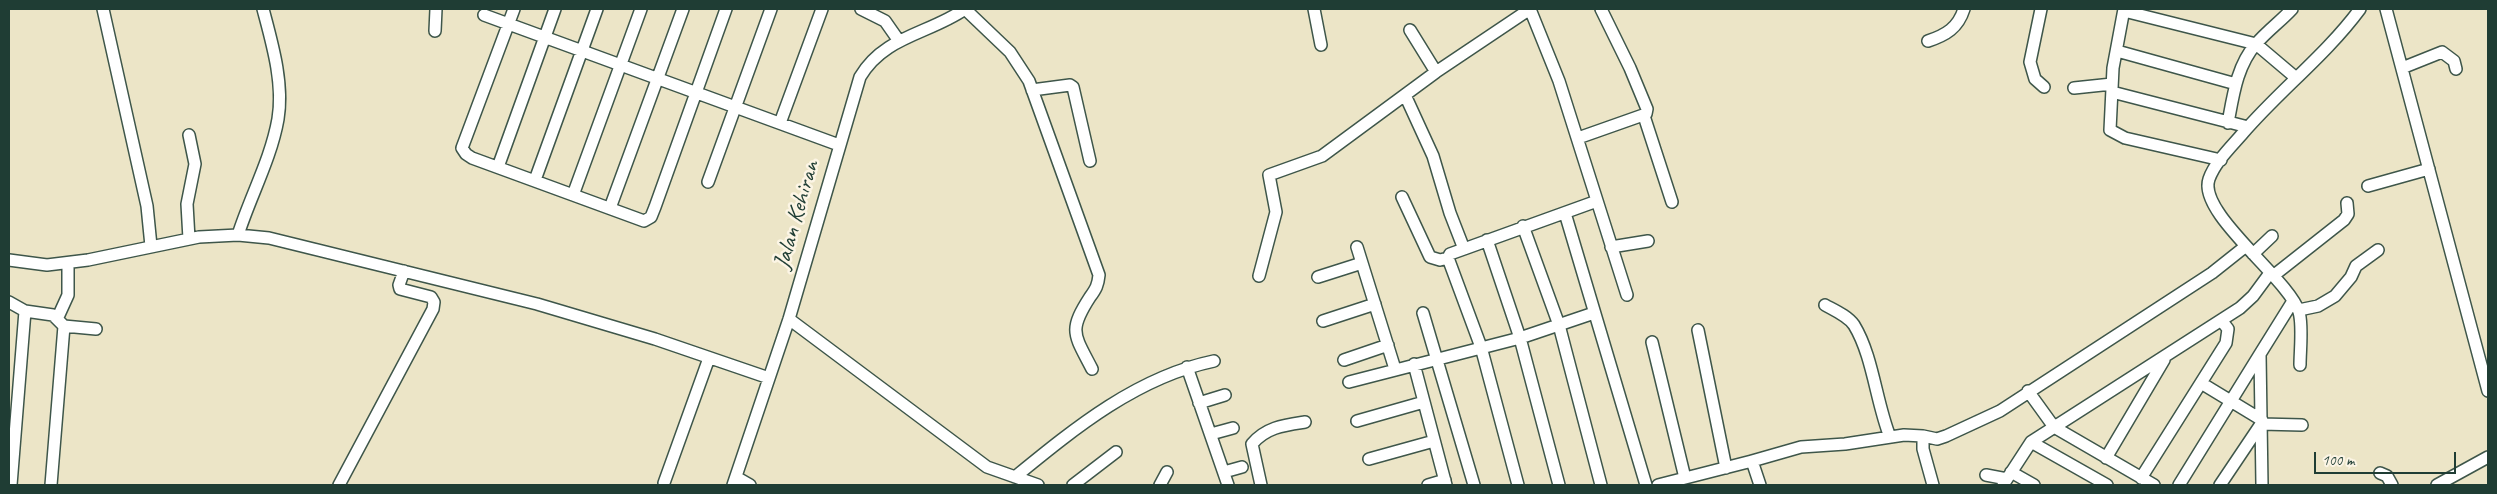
<!DOCTYPE html>
<style>
body{margin:0}
#map{position:relative;width:2497px;height:494px;overflow:hidden;background:#ece5c7;font-family:Caveat,sans-serif}
canvas{display:block}
.frame{position:absolute;inset:0;border:10px solid #1f3d34;pointer-events:none}
.scale{position:absolute;left:2314px;top:452px;width:142px;height:22px;box-sizing:border-box;border:2px solid #1f3d34;border-top:0;padding-left:6px;font-size:15px;line-height:18px;white-space:nowrap;color:#1f3d34;-webkit-text-stroke:4px #fcf5e5;paint-order:stroke}
</style>
<div id="map">
<canvas width="2497" height="494"></canvas>
<div class="frame"></div>
<div class="scale">100 m</div>
</div>
<script>
const ctx = document.querySelector('canvas').getContext('2d');
ctx.lineJoin = 'round';
function trace(path, color, width, dash) {
  ctx.strokeStyle = color;
  ctx.lineWidth = width;
  ctx.lineCap = dash ? 'butt' : 'round';
  ctx.setLineDash(dash || []);
  ctx.stroke(path);
}
function label(font, color, halo, rows, align = 'center') {
  ctx.font = font + ' Caveat,sans-serif';
  ctx.lineWidth = 5;
  ctx.setLineDash([]);
  ctx.textBaseline = 'middle';
  ctx.strokeStyle = halo;
  ctx.fillStyle = color;
  for (const [text, x, y, turn = 0] of rows) {
    ctx.save();
    ctx.translate(x, y);
    ctx.rotate((+turn || 0) * Math.PI / 180);
    ctx.textAlign = isNaN(turn) ? turn : align;
    if (halo) ctx.strokeText(text, 0, 0);
    ctx.fillText(text, 0, 0);
    ctx.restore();
  }
}
const minor = new Path2D(`
 M103,9L147,206L151,246
 M514,9L462,148L466,154L472,158L644,221L651,217L655,207L726,9
 M861,9L885,21L899,41
 M965,9L1010,52L1029,81L1099,275C1098,285 1096,289 1090,297C1068,331 1074,334 1092,369
 M1314,9L1321,45
 M1530,9L1559,81L1627,295
 M2041,9L2030,62L2035,79L2044,87
 M2124,9L2113,68L2110,130L2125,138L2221,160
 M2386,9L2488,391
 M2124,11L2256,44L2295,77
 M484,15L839,145
 M1410,30L1436,72
 M435,31L436,9
 M1928,41C1946,35 1958,28 1964,9
 M2117,51L2236,84
 M2402,68L2442,52L2454,61L2456,69
 M2074,88L2112,84
 M1032,90L1070,85L1073,87L1090,161
 M2112,92L2248,127
 M1405,95L1433,156L1450,213L1464,249
 M1644,116L1672,202
 M780,123L822,9
 M2228,123C2233,96 2237,65 2256,44C2267,31 2281,21 2292,9
 M189,135L195,164L187,204L189,239
 M1578,138L1646,114L1647,109L1630,68L1601,9
 M498,167L555,9
 M535,180L597,9
 M708,182L771,9
 M2368,186L2429,169
 M573,195L641,9
 M1402,197L1430,257L1440,260L1448,258
 M610,208L683,9
 M1565,213L1646,485
 M1523,226L1559,325L1601,485
 M238,235C250,197 271,159 278,119C284,83 272,43 263,9
 M1487,240L1520,338L1559,485
 M1357,247L1395,369
 M1611,247L1648,241
 M2253,254L2272,236
 M9,260L47,265L88,260L199,237L238,235L269,238L537,304L655,339L769,378
 M1259,276L1276,212L1269,175L1322,156L1436,72L1530,9
 M2273,276L2344,220L2348,214L2347,203
 M1318,277L1362,263
 M9,302L25,311L11,485
 M1825,305C1834,310 1848,316 1854,325C1873,356 1876,402 1890,437
 M2299,310L2318,306L2335,296L2351,277L2356,266L2378,250
 M25,311L53,315L64,326L51,485
 M1423,313L1474,485
 M58,317L68,295V263
 M789,319L987,467L1038,485
 M1323,321L1375,304
 M64,326L96,329
 M1698,330L1726,468
 M1652,342L1685,478
 M1344,360L1388,345
 M1414,364L1446,485
 M2300,365C2300,351 2303,325 2299,312C2289,279 2197,213 2209,179C2215,162 2231,147 2243,133C2280,90 2326,55 2360,9
 M1187,367L1228,485
 M1349,382L1520,338L1594,313
 M2201,383L2262,420
 M2028,391L2054,427L2154,485
 M1199,403L1225,395
 M1357,421L1424,402
 M1211,434L1233,428
 M2031,442L2107,485
 M2106,458L2164,360
 M1369,459L1434,441
 M1224,472L1242,467
 M2011,472L2034,485
 M2380,473L2387,476L2392,485
 M1986,475L2007,479
 M736,477L750,485
 M1015,477C1075,428 1137,377 1214,361
 M2141,478L2226,343L2228,329L2221,320
 M664,483L709,358
 M339,485L433,309L434,302L431,297L400,289L399,285L404,271
 M733,485L789,319L860,77C884,36 929,34 965,9
 M1073,485L1116,452
 M1160,485L1167,472
 M1261,485L1252,444C1266,427 1285,425 1305,422
 M1428,485L1445,480
 M1518,485L1481,347L1448,258L1450,254L1464,249L1597,201
 M1658,485L1752,461
 M1760,485L1752,461L1801,447L1845,444L1904,435L1923,436
 M1933,485L1923,449V436L1937,439L1946,436L2000,411L2212,273L2246,246
 M2003,485L2031,442L2240,308L2253,296L2270,273
 M2179,485L2260,354
 M2220,485L2261,424L2302,425
 M2262,485L2260,354L2293,301
 M2437,485L2488,457`);
const streetNames = [
 ["Jalan Kehiran",797,215,-74]
];
trace(minor, '#3e564a', 14);
trace(minor, '#fff', 11);
label('24px', '#1f3d34', '#fcf5e5', streetNames);
</script>
